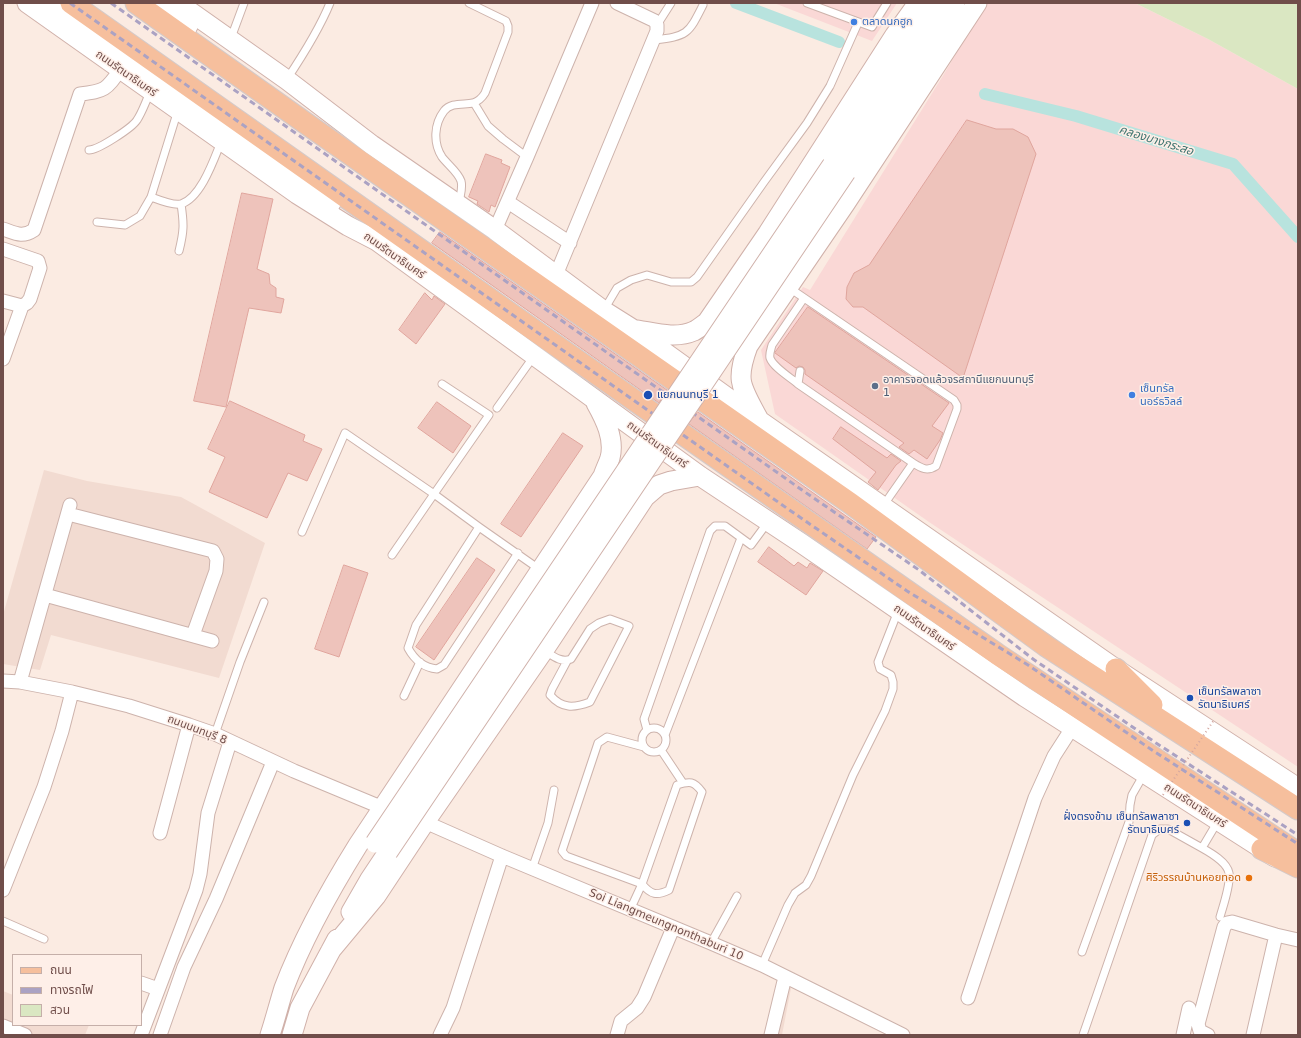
<!DOCTYPE html>
<meta charset="utf-8">
<style>
body{margin:0}
#map{position:relative;width:1301px;height:1038px;overflow:hidden;background:#fbebe2;font-family:"DejaVu Sans","Noto Sans Thai",sans-serif}
canvas{display:block}
.frame{position:absolute;inset:0;border:4px solid #704e4a;pointer-events:none}
.legend{position:absolute;left:12px;top:954px;width:130px;height:72px;box-sizing:border-box;background:#feefe8;border:1px solid #c5afa9;margin:0;padding:5px 7px;list-style:none;font-size:12px;color:#704e4a}
.legend li{display:flex;align-items:center;gap:8px;height:20px}
.legend b{width:20px;border:1px solid #c5afa9}
</style>
<div id="map">
<canvas width="1301" height="1038"></canvas>
<div class="frame"></div>
<ul class="legend">
<li><b style="height:5px;background:#f6bf9d"></b>ถนน</li>
<li><b style="height:5px;background:#aba2c3"></b>ทางรถไฟ</li>
<li><b style="height:11px;background:#dae7c2"></b>สวน</li>
</ul>
</div>
<script>
const ctx = document.querySelector('canvas').getContext('2d');
ctx.lineJoin = 'round';
function fillPath(path, color) {
  ctx.fillStyle = color;
  ctx.fill(path, 'evenodd');
}
function trace(path, color, width, dash) {
  ctx.strokeStyle = color;
  ctx.lineWidth = width;
  ctx.lineCap = dash ? 'butt' : 'round';
  ctx.setLineDash(dash || []);
  ctx.stroke(path);
}
function label(font, color, halo, rows, align = 'center') {
  ctx.font = font + ' "DejaVu Sans","Noto Sans Thai",sans-serif';
  ctx.lineWidth = 3;
  ctx.setLineDash([]);
  ctx.textBaseline = 'middle';
  ctx.strokeStyle = halo;
  ctx.fillStyle = color;
  for (const [text, x, y, turn = 0] of rows) {
    ctx.save();
    ctx.translate(x, y);
    ctx.rotate((+turn || 0) * Math.PI / 180);
    ctx.textAlign = isNaN(turn) ? turn : align;
    if (halo) ctx.strokeText(text, 0, 0);
    ctx.fillText(text, 0, 0);
    ctx.restore();
  }
}
const residential = new Path2D(`
 M44,470L87,481L181,497L265,543L219,678L51,635L40,670L3,664V615Z
 M777,983L791,988L782,1035H764Z
 M3,991L13,995V1025H89L85,1035H3Z`);
const commercial = new Path2D(`
 M774,3H897L872,41Z
 M986,3H1135L1208,39L1298,89V767L929,522L775,414L761,350L803,287L810,290L944,74Z`);
const green = new Path2D(`
 M1135,3H1298V89L1208,39Z`);
const canal = new Path2D(`
 M736,3L839,42
 M985,94L1076,116L1233,164L1298,237`);
const building = new Path2D(`
 M967,120L996,129H1013L1028,137L1036,154L963,378L863,307H853L846,299L847,287L854,273L869,265Z
 M486,154L502,160L501,163L510,167L495,207L491,205L489,212L477,204L478,201L469,197Z
 M242,193L273,199L257,269L269,274L270,284L276,288V297L284,299L281,313L249,308L226,407L194,401Z
 M440,232L667,390L659,403L432,243Z
 M425,293L432,300L434,296L445,304L416,344L399,330Z
 M808,307L949,403L932,426L943,433L940,440L927,459L914,450L909,454L899,447L904,443L805,374V370L803,367L799,366L796,368L775,353Z
 M230,401L305,435L303,441L322,449L307,481L288,473L267,518L209,492L225,457L208,449Z
 M437,402L471,426L453,453L418,428Z
 M698,412L876,537L867,549L689,424Z
 M841,427L887,458L891,454L901,461L896,465L878,490L868,482L876,472L833,439Z
 M563,433L583,446L521,537L501,524Z
 M769,547L794,566L798,562L807,568L810,563L823,571L806,595L758,562Z
 M477,558L495,570L434,660L416,647Z
 M344,565L368,573L339,657L315,649Z`);
const lane = new Path2D(`
 M807,3L872,27L887,3
 M657,25L671,3
 M231,38L244,3
 M654,40C687,36 688,35 703,5
 M287,79C303,55 319,30 330,3
 M474,103L488,126L503,139L527,157
 M178,110L151,197C159,200 173,206 181,204C201,198 214,159 221,142
 M89,150C98,150 132,128 137,120C143,111 146,100 151,91
 M459,203C460,196 463,188 461,181C458,172 448,165 442,157C433,143 434,124 444,111C451,102 464,105 473,103C479,101 482,98 485,93L508,32V26L506,21L469,3
 M97,222L125,225L140,216L151,197
 M179,251C184,231 184,224 181,204
 M788,287L954,400L957,405V409L936,466C927,472 921,468 913,463L798,384L800,371
 M604,310L617,288L631,280L647,275L671,282H691L697,277L764,182L807,123L830,86L858,23
 M798,384C791,378 773,367 770,358C769,354 771,349 772,345L804,298
 M497,408L534,356
 M883,506L913,463
 M479,527L416,625L408,648C414,659 424,668 437,669L444,665L518,553
 M302,532L345,433L434,494L489,415L442,384
 M392,555L434,494L479,527L539,569
 M545,651C553,656 561,663 571,659L590,629L599,623L610,619L629,626L590,702C574,708 562,709 550,695L552,689L567,661
 M404,696L420,662
 M642 740a12 12 0 1 1 24 0a12 12 0 1 1-24 0Z
 M647,730L644,719L710,531L715,526H725L751,545L768,522
 M215,734L240,662L264,602
 M665,735L741,538
 M661,750L683,783
 M1218,821L1202,848C1211,853 1227,862 1229,873C1231,884 1223,906 1220,917
 M532,869L548,823L554,790
 M630,910L642,884L677,785C690,781 694,781 702,792L669,890C657,896 651,895 642,884L566,856L562,851L598,743L607,737L644,747
 M3,921L44,939
 M711,943L737,896
 M1082,952L1129,822L1130,805L1132,795L1144,774
 M762,965L788,905L795,893L806,885L811,876L853,775L885,711L893,689V682L891,675L880,669L878,662L898,611
 M1083,1035L1152,835L1160,829H1168L1202,848`);
const street = new Path2D(`
 M508,202L570,243
 M3,229C15,233 22,238 34,230L80,94C105,91 106,90 120,70
 M495,230L527,157L592,3
 M3,249L38,261L40,268L30,299L27,303L22,306L3,359
 M556,275L657,31V25L655,21L617,3
 M3,301L22,306
 M68,514L213,551L217,559L216,571L193,635
 M45,595L212,641
 M3,681L20,682L72,692L129,706L189,725L215,734L294,771L383,808
 M20,682L70,505
 M425,822L502,856L711,943L762,965L903,1035
 M160,833L189,725
 M3,890L44,787L62,731L72,692
 M141,983L158,989
 M968,998L1035,798L1054,756L1072,728
 M3,1026L25,1035
 M141,1035L196,890L200,874L208,813L230,742
 M160,1035L184,967L216,899L273,762
 M440,1035L453,1008L502,856
 M617,1035L621,1021L637,1008L644,997L673,928
 M771,1035L785,977
 M1183,1035L1189,1008
 M1208,1035L1200,1031L1198,1024L1224,927L1227,923L1232,922L1276,935L1298,940
 M1253,1035L1276,935`);
const secondary = new Path2D(`
 M27,3L297,194L348,226L377,241L700,476L801,543L1025,697L1275,857
 M50,3L256,147L331,203
 M157,3L188,26
 M178,3L287,80L372,145L495,230L604,311L631,328L760,421L1116,669L1298,788
 M832,165L937,3
 M846,172L955,3
 M638,330C656,333 676,339 694,331C698,329 703,325 707,322L768,233L895,35L918,3
 M758,418C741,386 735,381 748,346L845,204L977,3
 M351,912L370,879L388,852
 M331,950L376,896L425,822L544,650L645,497L659,485L671,481L700,476
 M270,1035C275,1020 279,1004 284,988C303,938 330,890 358,845L603,476C605,470 608,464 610,458C615,439 605,419 596,403
 M292,1035L300,1008L337,939`);
const primary = new Path2D(`
 M71,3L521,321L997,654L1298,853
 M136,3L311,127L850,503L1046,646L1298,809
 M1116,669L1152,705
 M1262,849L1298,867`);
const rail = new Path2D(`
 M70,3L788,509L907,591L1028,665L1152,750L1298,844
 M111,3L802,490L919,570L1033,659L1156,743L1298,835`);
const pathBridge = new Path2D(`
 M1163,795L1214,720`);
const secondaryBridge = new Path2D(`
 M375,843L832,165
 M388,852L846,172`);
const markers = [
 [854,22,4,"#3f7fe0"],
 [875,386,4,"#5c6f8a"],
 [648,395,5,"#1a4fb4"],
 [1132,395,4,"#3f7fe0"],
 [1190,698,4,"#1a4fb4"],
 [1187,823,4,"#1a4fb4"],
 [1249,878,4,"#e8710a"]
];
const shopNames = [
 ["ตลาดนกฮูก",862,22],
 ["เซ็นทรัล",1140,389],
 ["นอร์ธวิลล์",1140,402]
];
const streetNames = [
 ["ถนนรัตนาธิเบศร์",126,74,35],
 ["ถนนรัตนาธิเบศร์",394,256,35],
 ["ถนนรัตนาธิเบศร์",657,445,36],
 ["ถนนรัตนาธิเบศร์",924,628,35],
 ["ถนนนนทบุรี 8",197,730,21],
 ["ถนนรัตนาธิเบศร์",1195,806,33],
 ["Soi Liangmeungnonthaburi 10",666,925,23]
];
const serviceNames = [
 ["อาคารจอดแล้วจรสถานีแยกนนทบุรี",883,380],
 ["1",883,393]
];
const transitNames = [
 ["แยกนนทบุรี 1",657,395],
 ["เซ็นทรัลพลาซา",1198,692],
 ["รัตนาธิเบศร์",1198,705],
 ["ฝั่งตรงข้าม เซ็นทรัลพลาซา",1179,817,"right"],
 ["รัตนาธิเบศร์",1179,830,"right"]
];
const foodNames = [
 ["ศิริวรรณบ้านหอยทอด",1241,878]
];
const waterNames = [
 ["คลองบางกระสอ",1156,141,17]
];
fillPath(residential, '#f2dbd1');
fillPath(commercial, '#fad8d6');
fillPath(green, '#dae7c2');
trace(canal, '#b8e3de', 12);
fillPath(building, '#eec3bb');
trace(building, '#e0a59d', 1);
trace(lane, '#cdb3ac', 9);
trace(street, '#cdb3ac', 15);
trace(secondary, '#d0b1aa', 21);
trace(primary, '#d4cac9', 23);
trace(lane, '#fff', 7);
trace(street, '#fff', 13);
trace(secondary, '#fff', 19);
trace(primary, '#f6bf9d', 21);
trace(rail, '#aba2c3', 3, [6, 4]);
trace(secondaryBridge, '#d0b1aa', 21, []);
trace(pathBridge, '#d3a69f', 2, [1, 3]);
trace(secondaryBridge, '#fff', 19);
for (const [x, y, r, color] of markers) {
  const dot = new Path2D();
  dot.arc(x, y, r, 0, 2 * Math.PI);
  ctx.fillStyle = color;
  ctx.fill(dot);
  trace(dot, '#feefe8', 1.5);
}
label('11px', '#366cbe', '#feefe8', shopNames, 'left');
label('11px', '#704e4a', '#feefe8', streetNames);
label('11px', '#4e5e75', '#feefe8', serviceNames, 'left');
label('11px', '#164399', '#feefe8', transitNames, 'left');
label('11px', '#c56008', '#feefe8', foodNames, 'right');
label('italic 12px', '#407671', '#feefe8', waterNames);
</script>
